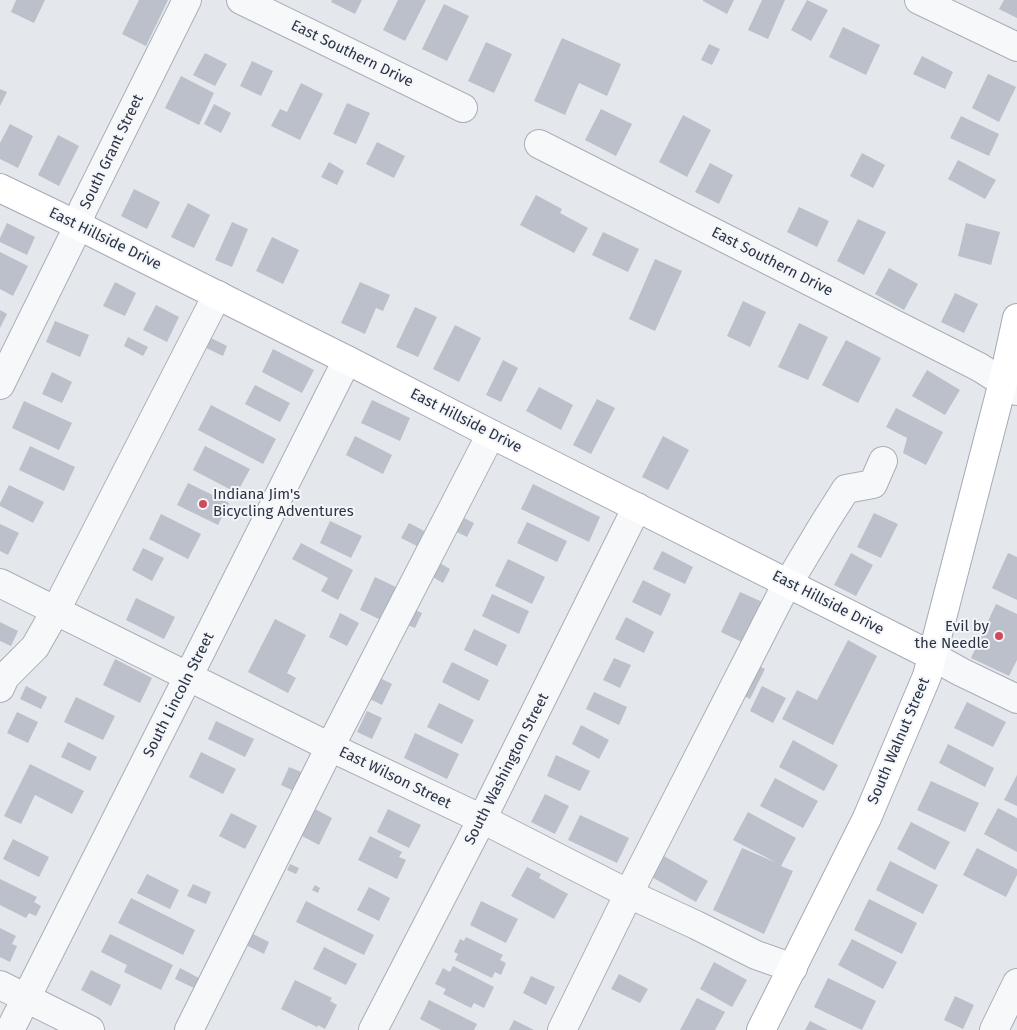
<!DOCTYPE html>
<style>
body{margin:0}
canvas{display:block;background:#e4e7ec}
</style>
<canvas width="1017" height="1030"></canvas>
<script>
const ctx = document.querySelector('canvas').getContext('2d');
ctx.lineJoin = 'round';
function fillPath(path, color) {
  ctx.fillStyle = color;
  ctx.fill(path, 'evenodd');
}
function trace(path, color, width, dash) {
  ctx.strokeStyle = color;
  ctx.lineWidth = width;
  ctx.lineCap = dash ? 'butt' : 'round';
  ctx.setLineDash(dash || []);
  ctx.stroke(path);
}
function label(font, color, halo, rows, align = 'center') {
  ctx.font = font + ' "Fira Sans",sans-serif';
  ctx.lineWidth = 4;
  ctx.setLineDash([]);
  ctx.textBaseline = 'middle';
  ctx.strokeStyle = halo;
  ctx.fillStyle = color;
  for (const [text, x, y, turn = 0] of rows) {
    ctx.save();
    ctx.translate(x, y);
    ctx.rotate((+turn || 0) * Math.PI / 180);
    ctx.textAlign = isNaN(turn) ? turn : align;
    if (halo) ctx.strokeText(text, 0, 0);
    ctx.fillText(text, 0, 0);
    ctx.restore();
  }
}
const building = new Path2D(`
 M16,0H45L34,23L11,12Z
 M139,0H168L146,46L122,34Z
 M332,0H362L355,14L331,2Z
 M398,0H426L405,41L383,30Z
 M703,0H734L727,14L703,1Z
 M762,0H785L768,39L748,30Z
 M807,0L828,10L811,41L791,30Z
 M1004,0H1017V18L999,9Z
 M444,4L469,16L447,61L422,49Z
 M843,27L880,45L866,75L829,57Z
 M562,38L621,64L607,96L579,83L565,115L534,101Z
 M486,42L512,54L494,93L468,81Z
 M709,44L720,49L712,65L701,60Z
 M205,53L227,64L215,86L193,75Z
 M922,56L953,72L945,89L913,74Z
 M252,61L273,71L261,96L240,86Z
 M988,74L1016,87L999,122L972,108Z
 M181,76L214,93L199,125L165,108Z
 M301,83L323,94L300,140L271,126L280,109L287,112Z
 M0,89L7,92L0,106Z
 M347,103L370,113L356,144L333,134Z
 M214,104L231,113L221,133L204,124Z
 M601,109L632,124L616,156L585,140Z
 M683,115L711,130L687,177L659,162Z
 M961,116L999,134L989,156L950,138Z
 M10,124L33,136L18,168L0,159V143Z
 M58,135L79,146L59,186L38,175Z
 M377,142L405,156L394,178L366,164Z
 M862,153L885,165L873,188L850,176Z
 M958,160L996,180L985,199L948,179Z
 M329,162L344,171L337,185L321,177Z
 M710,163L733,175L719,204L695,192Z
 M134,189L160,202L147,229L121,216Z
 M536,195L562,209L560,213L588,228L574,253L520,225Z
 M188,203L210,215L194,248L171,237Z
 M799,207L829,221L817,247L787,232Z
 M858,219L886,232L864,275L837,261Z
 M232,222L248,229L232,267L215,260Z
 M7,223L35,237L27,255L0,242V238Z
 M966,223L1000,232L991,265L958,256Z
 M603,232L639,249L628,272L592,255Z
 M272,237L299,250L283,284L256,271Z
 M0,252L28,266L13,296L0,289Z
 M655,259L682,271L655,331L629,319Z
 M889,268L918,284L904,310L875,294Z
 M115,282L136,293L125,316L103,306Z
 M360,282L390,295L383,311L376,308L365,334L341,323Z
 M955,293L978,304L964,333L941,322Z
 M743,301L766,312L750,347L727,336Z
 M156,305L179,317L167,342L143,330Z
 M415,307L437,317L418,357L396,347Z
 M0,310L7,314L0,328Z
 M55,321L89,335L80,357L46,342Z
 M799,323L828,337L808,380L778,367Z
 M455,325L481,338L459,382L433,369Z
 M128,337L148,347L143,356L124,346Z
 M209,337L227,346L223,356L204,347Z
 M846,340L881,358L858,403L822,385Z
 M273,349L314,370L302,393L262,372Z
 M503,360L518,368L501,402L486,395Z
 M927,370L960,390L945,415L912,396Z
 M52,372L72,382L62,403L42,394Z
 M255,385L290,403L280,422L245,404Z
 M539,387L573,405L561,430L526,411Z
 M597,399L615,408L591,454L573,445Z
 M372,400L410,418L400,441L361,423Z
 M24,401L72,423L59,450L12,428Z
 M211,405L276,439L263,464L198,430Z
 M896,408L943,432L926,465L903,453L907,438L886,427Z
 M355,436L392,455L383,474L346,455Z
 M663,436L689,450L668,490L642,477Z
 M30,446L75,467L64,491L19,470Z
 M205,446L250,469L237,493L193,470Z
 M188,483L229,503L218,525L177,505Z
 M533,484L600,517L589,542L521,509Z
 M9,485L44,502L33,523L0,506V503Z
 M874,513L898,524L881,558L857,547Z
 M161,514L201,534L188,559L149,539Z
 M456,514L474,523L467,537L449,528Z
 M330,521L362,536L351,558L320,543Z
 M527,522L567,541L557,562L517,543Z
 M409,523L428,533L421,548L401,538Z
 M0,524L19,533L8,555L0,551Z
 M301,543L353,570L338,600L321,591L328,578L292,559Z
 M143,548L164,558L152,581L132,570Z
 M662,551L693,567L685,584L653,569Z
 M851,553L873,565L856,596L834,585Z
 M1008,553L1017,557V600L992,588Z
 M508,559L545,577L532,604L495,586Z
 M436,561L450,569L443,583L429,575Z
 M375,577L400,589L385,622L360,610Z
 M643,580L671,594L661,616L632,602Z
 M740,592L767,604L748,645L721,632Z
 M492,594L529,611L519,634L482,616Z
 M136,598L175,617L164,639L126,620Z
 M996,604L1017,614V660L1009,676L971,658Z
 M410,608L422,613L415,628L403,623Z
 M340,613L359,623L347,646L329,637Z
 M626,617L654,632L644,653L615,639Z
 M275,619L306,635L287,673L296,678L288,693L248,672Z
 M0,622L18,631L11,646L0,641Z
 M474,629L507,645L497,666L464,650Z
 M848,640L877,656L833,745L782,719L797,690L817,700Z
 M614,658L631,665L620,688L603,680Z
 M115,659L152,678L140,703L103,685Z
 M748,661L765,669L750,699L734,691Z
 M452,662L489,680L479,701L442,682Z
 M378,677L392,684L382,705L368,698Z
 M26,686L47,697L41,709L20,699Z
 M762,686L786,698L773,723L750,711Z
 M594,692L627,707L619,725L586,709Z
 M76,697L115,716L103,740L64,722Z
 M967,702L1006,722L993,747L954,728Z
 M439,703L474,720L462,744L427,727Z
 M367,711L382,718L372,739L357,732Z
 M17,712L38,722L28,743L7,733Z
 M216,721L254,739L245,757L208,739Z
 M581,725L609,740L599,759L572,744Z
 M415,733L459,754L447,779L404,758Z
 M793,740L838,765L824,791L779,767Z
 M68,742L97,757L90,771L61,757Z
 M948,744L994,768L985,787L939,763Z
 M201,752L236,769L223,794L189,777Z
 M556,755L590,771L580,791L547,776Z
 M30,764L84,791L72,814L35,795L21,824L4,816Z
 M289,767L306,774L298,793L281,785Z
 M1017,775V806L1004,800Z
 M775,778L818,801L803,828L760,806Z
 M931,781L979,803L965,832L917,810Z
 M545,794L569,806L555,834L531,822Z
 M998,808L1017,818V852L984,834Z
 M315,809L332,818L319,845L302,836Z
 M388,809L421,825L409,848L377,832Z
 M748,812L796,838L781,866L793,871L764,934L713,910L742,848L777,863L733,840Z
 M231,813L257,826L245,849L219,836Z
 M580,815L629,838L617,863L568,840Z
 M911,822L950,842L935,870L897,849Z
 M370,836L402,852L399,857L406,860L397,879L358,860Z
 M13,839L49,857L39,877L3,859Z
 M977,848L1017,869V875L1006,897L963,875Z
 M662,855L708,881L696,902L650,876Z
 M890,861L938,885L923,914L876,890Z
 M290,864L299,868L296,874L287,870Z
 M527,867L541,874L539,878L568,894L554,919L511,896Z
 M147,874L179,890L170,909L137,893Z
 M0,879L37,897L34,902L41,906L36,916L29,913L26,918L0,905Z
 M193,884L211,892L206,904L187,896Z
 M315,885L320,888L318,893L312,890Z
 M369,887L390,898L379,921L357,910Z
 M131,898L195,930L183,955L118,923Z
 M869,899L917,923L902,954L854,930Z
 M306,901L374,935L364,955L296,922Z
 M481,901L518,919L506,943L470,925Z
 M0,928L16,936L12,944L17,946L10,962L0,957Z
 M249,932L269,942L264,954L244,944Z
 M110,934L173,965L161,990L124,972L127,965L101,952Z
 M466,937L503,955L500,960L506,963L501,975L495,972L492,978L455,960L458,954L454,952L460,939L464,941Z
 M852,939L897,962L883,989L838,965Z
 M324,947L357,964L346,985L313,969Z
 M714,962L747,980L732,1007L700,989Z
 M453,966L494,987L484,1008L474,1003L471,1008L443,994L446,989L435,984L443,968L450,972Z
 M180,968L199,978L194,988L175,979Z
 M91,970L121,985L111,1006L81,990Z
 M619,974L648,989L640,1003L611,989Z
 M531,976L555,987L546,1005L523,993Z
 M828,978L876,1001L862,1030L814,1007Z
 M295,980L332,998L330,1001L337,1005L325,1029L318,1025L317,1027L281,1009Z
 M955,996L974,1005L963,1029L944,1020Z
 M697,998L725,1012L715,1030H680Z
 M429,1000L477,1024L474,1030H441L420,1019Z
 M514,1020L534,1030H509Z
 M810,1021L828,1030H805Z`);
const minor = new Path2D(`
 M241,0L463,108
 M919,0L1017,47
 M539,144L979,367L1017,391
 M0,385L72,239L83,209L187,0
 M0,583L330,747L482,819L629,894L696,925L756,955L793,968
 M932,656L961,672L1017,699
 M0,688L5,677L35,647L56,610L211,307L218,295
 M0,985L90,1030
 M10,1030L188,677L347,360
 M189,1030L330,747L491,434
 M373,1030L482,819L637,507
 M562,1030L636,879L780,597L825,522L846,489L873,484L883,461
 M994,1030L1017,983`);
const major = new Path2D(`
 M0,188L77,225L347,360L491,434L932,656
 M761,1030L867,818L927,676L1003,382L1017,318`);
const markers = [
 [203,504,5,"#d1495b"],
 [999,636,5,"#d1495b"]
];
const streetNames = [
 ["East Southern Drive",352,54,26],
 ["South Grant Street",112,152,-64],
 ["East Hillside Drive",105,239,26],
 ["East Southern Drive",772,262,27],
 ["East Hillside Drive",466,421,27],
 ["East Hillside Drive",828,603,27],
 ["South Lincoln Street",179,695,-63],
 ["South Walnut Street",899,741,-67],
 ["South Washington Street",507,769,-63],
 ["East Wilson Street",395,778,26]
];
const poiNames = [
 ["Indiana Jim's",213,495],
 ["Bicycling Adventures",213,512],
 ["Evil by",989,627,"right"],
 ["the Needle",989,644,"right"]
];
fillPath(building, '#bbc0ca');
trace(minor, '#a9aeb7', 30);
trace(major, '#a3abb8', 30);
trace(minor, '#f7f8fa', 28);
trace(major, '#fff', 28);
for (const [x, y, r, color] of markers) {
  const dot = new Path2D();
  dot.arc(x, y, r, 0, 2 * Math.PI);
  ctx.fillStyle = color;
  ctx.fill(dot);
  trace(dot, '#f4f6f9', 2);
}
label('15px', '#2b3445', '#f4f6f9', streetNames);
label('15px', '#2b3445', '#f4f6f9', poiNames, 'left');
</script>
